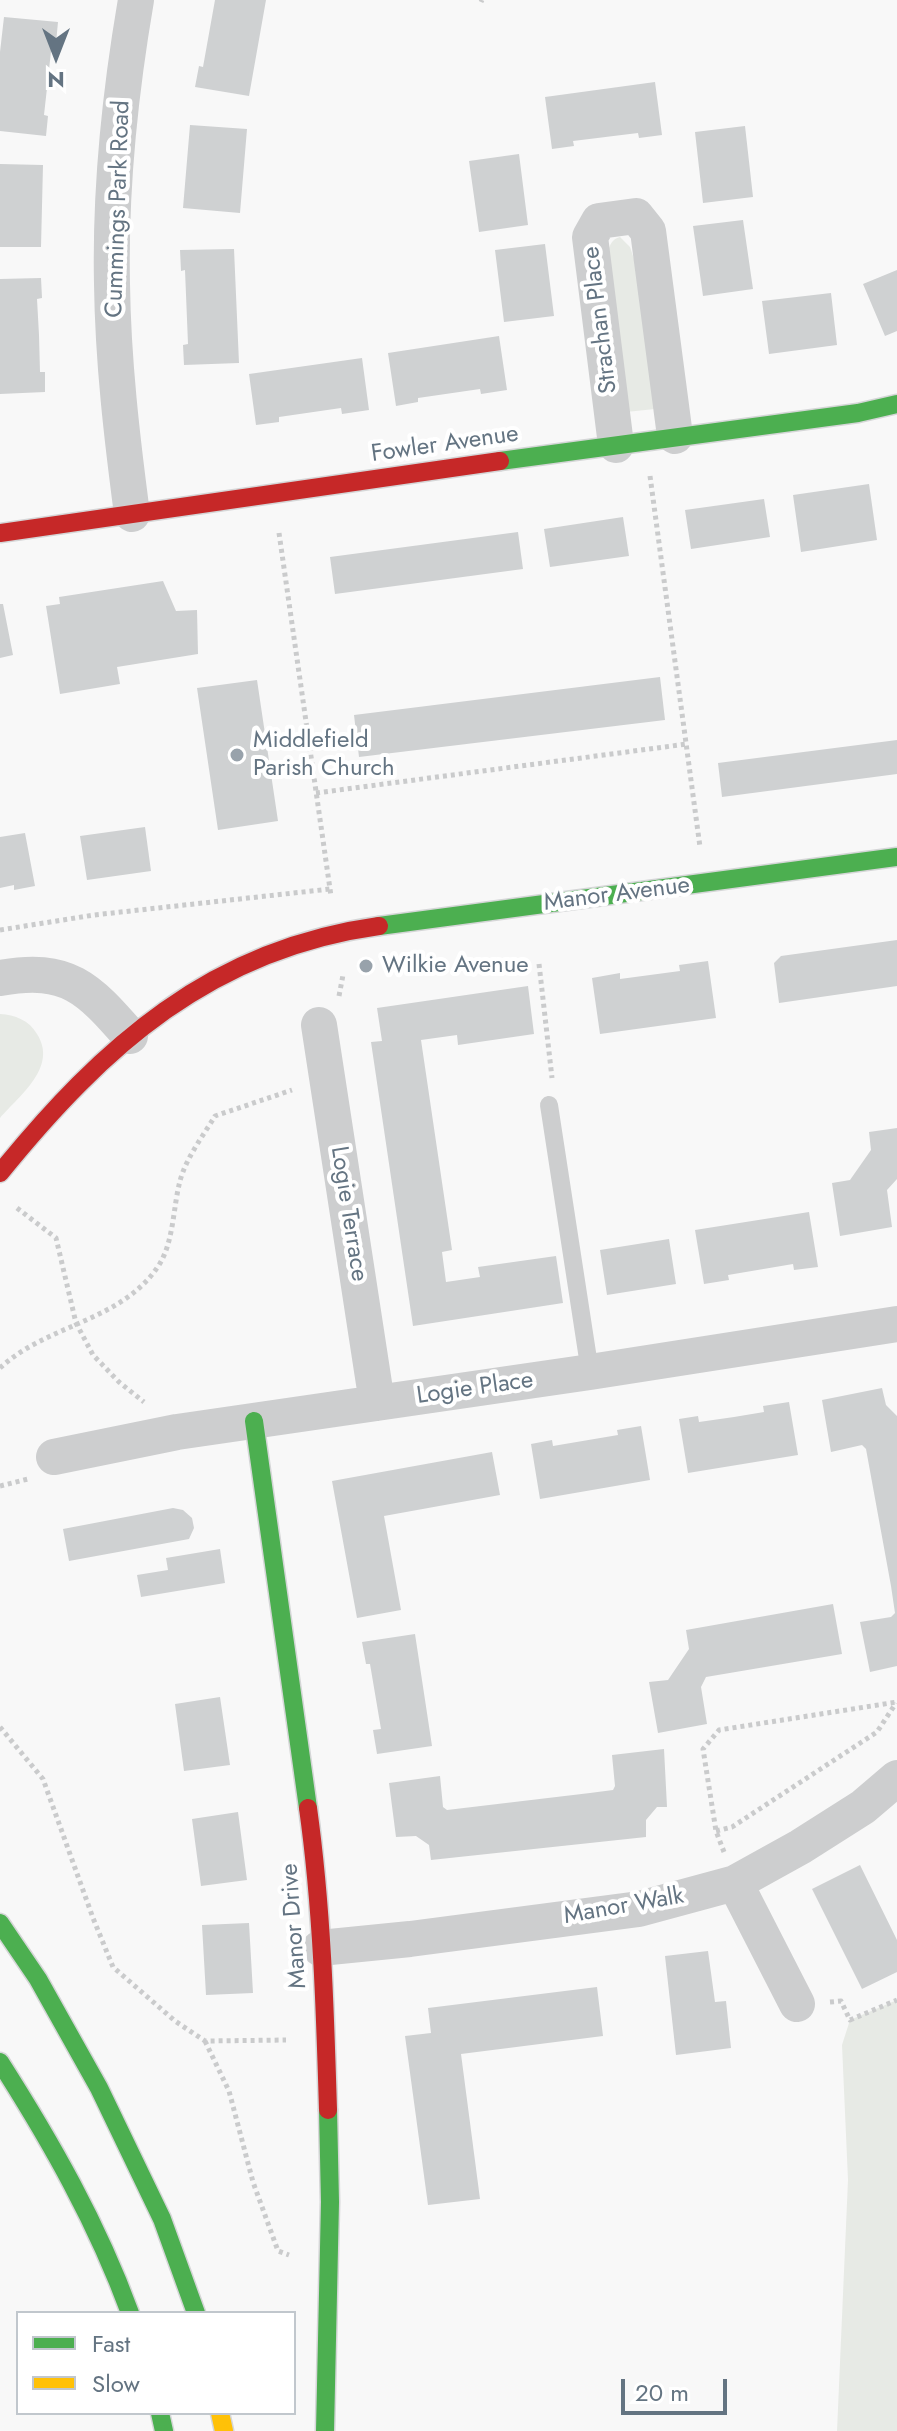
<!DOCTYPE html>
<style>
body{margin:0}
#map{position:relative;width:897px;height:2431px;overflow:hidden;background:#f8f8f8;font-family:Jost,sans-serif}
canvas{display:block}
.legend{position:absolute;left:16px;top:2311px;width:280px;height:104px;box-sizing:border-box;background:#fff;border:2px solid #c1c7cd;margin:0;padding:10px 14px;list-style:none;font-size:24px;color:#647482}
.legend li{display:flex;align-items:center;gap:16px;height:40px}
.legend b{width:40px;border:2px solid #c1c7cd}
.north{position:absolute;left:16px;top:16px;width:80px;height:80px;-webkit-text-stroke:6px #fff;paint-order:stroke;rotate:180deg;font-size:22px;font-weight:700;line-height:32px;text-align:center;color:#647482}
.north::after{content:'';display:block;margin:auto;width:28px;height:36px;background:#647482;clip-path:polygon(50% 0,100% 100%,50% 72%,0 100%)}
.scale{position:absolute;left:621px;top:2379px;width:106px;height:36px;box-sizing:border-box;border:4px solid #647482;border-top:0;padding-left:10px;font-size:24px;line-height:28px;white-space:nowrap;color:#647482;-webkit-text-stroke:6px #fff;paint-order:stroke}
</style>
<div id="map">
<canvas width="897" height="2431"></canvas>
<ul class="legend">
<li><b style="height:10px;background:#4caf50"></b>Fast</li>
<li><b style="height:10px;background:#ffc107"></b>Slow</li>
</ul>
<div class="north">N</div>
<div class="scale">20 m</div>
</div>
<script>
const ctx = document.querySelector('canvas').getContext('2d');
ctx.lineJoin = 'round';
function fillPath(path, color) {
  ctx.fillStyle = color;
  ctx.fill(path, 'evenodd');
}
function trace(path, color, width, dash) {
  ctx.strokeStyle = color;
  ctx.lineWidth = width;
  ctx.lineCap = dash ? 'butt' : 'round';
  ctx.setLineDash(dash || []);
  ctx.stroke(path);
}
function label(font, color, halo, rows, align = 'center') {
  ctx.font = font + ' Jost,sans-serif';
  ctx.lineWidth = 8;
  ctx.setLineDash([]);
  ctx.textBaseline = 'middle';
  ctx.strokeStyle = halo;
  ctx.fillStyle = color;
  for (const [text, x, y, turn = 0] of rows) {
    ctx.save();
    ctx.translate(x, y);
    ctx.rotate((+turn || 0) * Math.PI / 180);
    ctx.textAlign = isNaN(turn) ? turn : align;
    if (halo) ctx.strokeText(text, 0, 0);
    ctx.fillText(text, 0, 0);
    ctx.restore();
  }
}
const green = new Path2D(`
 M620,237L630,247L634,259L655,409L626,412L608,254C609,245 612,239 620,237Z
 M0,1014C15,1015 29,1020 37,1034C58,1067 20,1095 0,1118Z
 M897,2000V2431H837L848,2180L842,2045L850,2020Z`);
const building = new Path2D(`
 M215,0H266L249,96L195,87L199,66L203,67Z
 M4,17L58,22L56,43L52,42L48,79L44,115L48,116L46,136L0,131V52Z
 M655,82L662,135L639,138L638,133L573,141L574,146L552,149L545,97Z
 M190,125L247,129L240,213L183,208Z
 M745,126L753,197L703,203L695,132Z
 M519,154L528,225L479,232L469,161Z
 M0,164L43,165L41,247H0Z
 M743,220L753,289L703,296L693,226Z
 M545,244L554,316L504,322L495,250Z
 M234,249L239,363L184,365L183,345L188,344L185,270L181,271L180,250Z
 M897,270V331L885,336L863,284Z
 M41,278L42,298L37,299L39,335L40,372H45V392L0,394V279Z
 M831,293L837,345L769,354L762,301Z
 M499,336L507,390L481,394L480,389L418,398V402L396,406L388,353Z
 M362,358L369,410L342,414L341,408L279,417V422L256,425L249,374Z
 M869,484L877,540L801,552L793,495Z
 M764,499L770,537L691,549L685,510Z
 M623,517L629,556L550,567L544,529Z
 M518,532L523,569L335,594L330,557Z
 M163,581L176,611L197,610L198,654L117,667L120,684L60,694L46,606L60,604L59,597Z
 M0,604H3L13,655L0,658Z
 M660,677L665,720L359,757L354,715Z
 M257,680L278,821L218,830L197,688Z
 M897,740V774L722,797L718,763Z
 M145,827L151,871L87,880L80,836Z
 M25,833L35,886L14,890V885L0,888V837Z
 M897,940V986L779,1003L774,963L781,956Z
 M708,961L716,1018L600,1034L592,978L620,973V979L680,971L679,965Z
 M528,986L534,1034L458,1045L457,1035L421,1040L452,1250L442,1252L446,1282L480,1277L478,1267L556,1256L563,1303L413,1326L371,1042L382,1041L377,1008Z
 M897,1128V1179L887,1190L892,1227L840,1236L832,1183L850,1180L871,1150L869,1132Z
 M809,1212L818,1267L794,1270L793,1264L728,1275L729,1280L704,1284L695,1230Z
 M669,1239L676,1284L607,1295L600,1250Z
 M882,1388L886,1405L897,1416V1666L870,1672L860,1622L891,1617L895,1613L891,1586L866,1449L862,1445L831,1452L822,1400Z
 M789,1402L798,1455L688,1473L679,1419L698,1416L699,1422L734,1417L764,1412L763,1406Z
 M641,1426L650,1480L540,1499L531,1444L552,1440L553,1446L618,1435L617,1430Z
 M492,1452L500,1495L384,1516L401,1610L357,1618L332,1481Z
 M173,1508L183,1510L192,1518L194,1528L189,1539L69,1561L63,1529Z
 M220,1549L225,1583L141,1597L137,1575L168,1570L166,1558Z
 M833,1604L842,1654L706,1677L701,1687L707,1724L658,1733L649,1682L668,1680L689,1649L686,1630Z
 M415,1634L432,1746L377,1754L373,1730L381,1729L370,1664H366L362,1642Z
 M220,1697L230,1765L184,1771L175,1704Z
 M664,1749L667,1807H657L646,1820V1837L431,1860L429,1845L416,1836L396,1837L389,1783L440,1776L443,1807L447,1810L590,1793L613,1790L615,1786L612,1755Z
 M238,1812L247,1880L201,1886L192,1819Z
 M860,1865L897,1940V1972L862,1989L812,1889Z
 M249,1923L253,1993L206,1995L202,1925Z
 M708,1951L715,2002L726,2001L731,2048L676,2055L665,1956Z
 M597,1987L603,2036L461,2054L480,2199L428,2205L405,2036L431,2033L428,2008Z`);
const path = new Path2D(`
 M481,2L482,0
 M650,476L700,847
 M279,533L331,896
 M316,793L687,744
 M0,930L94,915L330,889
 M539,964L552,1078
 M339,996L343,975
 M17,1208L56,1238L76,1323L93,1355L119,1382L144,1402
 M0,1368C47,1324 122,1322 159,1265C174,1241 173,1207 180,1181C186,1158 203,1136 215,1116L292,1090
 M0,1486L28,1479
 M0,1727L43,1779L93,1918L113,1967L175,2021L205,2041L286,2040
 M716,1831L732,1827L877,1732L896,1703
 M724,1852L716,1831L703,1749L719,1730L897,1702
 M830,2002L841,2001L850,2020L897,2000
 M205,2041L229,2091L253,2182L278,2251L289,2255`);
const lane = new Path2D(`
 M549,1105L590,1372`);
const street = new Path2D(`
 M616,445L590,237L599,221L636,216L648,231L675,436
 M132,514C122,438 113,361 112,284C110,190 120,93 136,0
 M0,978C68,966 88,988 130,1036
 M319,1025L377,1403
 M54,1457L177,1432L590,1372L897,1324
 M735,1883L797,2004
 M320,1948L410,1939L639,1909L735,1883L800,1847L863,1807L897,1778`);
const fast = new Path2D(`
 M500,461L858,413L897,404
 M379,926L897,857
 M254,1421L308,1808
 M0,1923L38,1979L99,2088L162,2219L196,2313
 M0,2062C51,2142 97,2223 130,2313
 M160,2413L164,2431
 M325,2431L330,2202L328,2110`);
const slow = new Path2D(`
 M220,2413L224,2431`);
const jam = new Path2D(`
 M0,533L500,461
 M0,1173C103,1046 211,949 379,926
 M308,1808C322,1908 325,2009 328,2110`);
const markers = [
 [237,755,8,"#98a2ab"],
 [366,966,8,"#98a2ab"]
];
const streetNames = [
 ["Cummings Park Road",119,209,-88],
 ["Strachan Place",601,320,-97],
 ["Fowler Avenue",445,445,-8],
 ["Manor Avenue",617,895,-7],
 ["Logie Terrace",348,1214,81],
 ["Logie Place",475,1389,-8],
 ["Manor Walk",624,1907,-10],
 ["Manor Drive",295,1926,-94]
];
const poiNames = [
 ["Middlefield",253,741],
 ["Parish Church",253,769],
 ["Wilkie Avenue",382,966]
];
fillPath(green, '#e7eae5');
fillPath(building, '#cfd1d2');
trace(fast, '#d5d6d7', 21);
trace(slow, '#d5d6d7', 21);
trace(jam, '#d5d6d7', 21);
trace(path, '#cacbcc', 5, [4, 4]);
trace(lane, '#cdcecf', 18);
trace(street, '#cdcecf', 36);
trace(fast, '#4caf50', 18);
trace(slow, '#ffc107', 18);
trace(jam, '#c62828', 18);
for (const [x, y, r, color] of markers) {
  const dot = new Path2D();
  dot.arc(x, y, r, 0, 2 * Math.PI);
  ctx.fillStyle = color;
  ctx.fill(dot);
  trace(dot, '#fff', 3);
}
label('24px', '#647482', '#fff', streetNames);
label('24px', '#647482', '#fff', poiNames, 'left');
</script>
